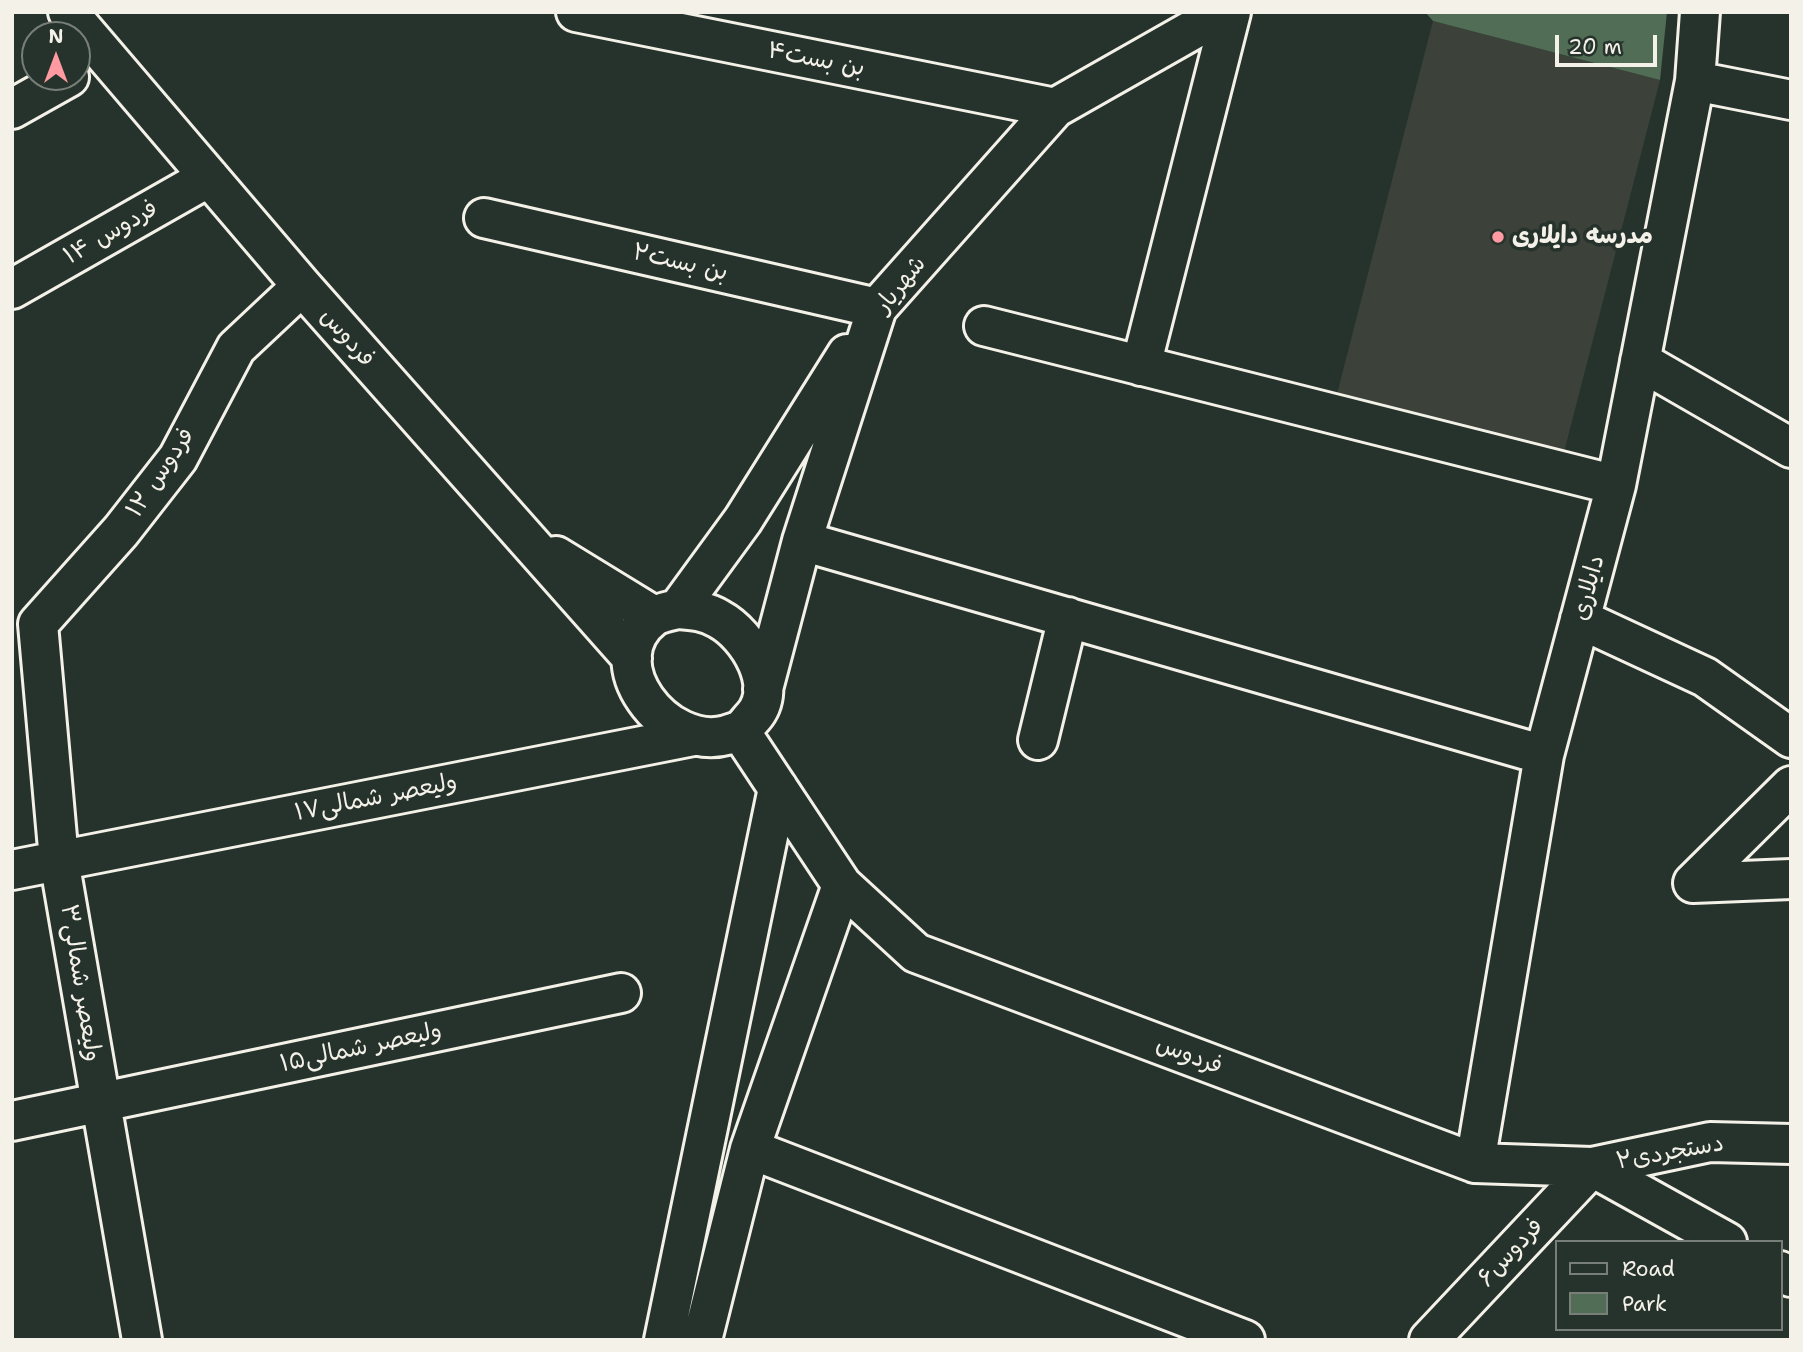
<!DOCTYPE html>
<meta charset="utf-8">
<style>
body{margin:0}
#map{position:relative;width:1803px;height:1352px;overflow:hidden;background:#26332d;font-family:"Shantell Sans",sans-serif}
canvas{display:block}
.frame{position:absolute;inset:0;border:14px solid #f4f1e8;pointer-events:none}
.legend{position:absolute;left:1555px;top:1240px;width:228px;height:91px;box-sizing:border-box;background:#26332d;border:2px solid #787f78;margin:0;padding:9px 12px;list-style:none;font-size:21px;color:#f4f1e8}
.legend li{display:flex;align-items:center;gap:14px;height:35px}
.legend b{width:35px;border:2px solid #787f78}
.north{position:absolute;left:21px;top:21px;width:70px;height:70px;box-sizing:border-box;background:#26332d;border:2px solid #787f78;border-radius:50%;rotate:0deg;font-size:19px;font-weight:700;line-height:28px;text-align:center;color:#f4f1e8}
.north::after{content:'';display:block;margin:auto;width:24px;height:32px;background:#ff9aa2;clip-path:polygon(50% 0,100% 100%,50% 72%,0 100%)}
.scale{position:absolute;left:1555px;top:35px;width:102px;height:32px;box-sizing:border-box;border:4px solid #f4f1e8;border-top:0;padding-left:9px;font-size:21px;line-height:24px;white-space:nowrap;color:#f4f1e8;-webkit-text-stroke:5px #26332d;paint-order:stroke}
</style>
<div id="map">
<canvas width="1803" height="1352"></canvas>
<div class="frame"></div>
<ul class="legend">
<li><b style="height:9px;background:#26332d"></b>Road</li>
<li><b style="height:19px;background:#516d55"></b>Park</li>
</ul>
<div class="north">N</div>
<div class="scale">20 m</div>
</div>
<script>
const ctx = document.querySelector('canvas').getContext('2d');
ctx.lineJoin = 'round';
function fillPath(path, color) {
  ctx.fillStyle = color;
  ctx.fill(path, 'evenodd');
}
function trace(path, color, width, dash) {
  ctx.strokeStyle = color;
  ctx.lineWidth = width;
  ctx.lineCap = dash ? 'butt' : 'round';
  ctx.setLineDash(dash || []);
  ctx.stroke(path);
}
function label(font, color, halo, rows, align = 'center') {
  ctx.font = font + ' "Shantell Sans","Playpen Sans Arabic",sans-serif';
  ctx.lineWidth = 7;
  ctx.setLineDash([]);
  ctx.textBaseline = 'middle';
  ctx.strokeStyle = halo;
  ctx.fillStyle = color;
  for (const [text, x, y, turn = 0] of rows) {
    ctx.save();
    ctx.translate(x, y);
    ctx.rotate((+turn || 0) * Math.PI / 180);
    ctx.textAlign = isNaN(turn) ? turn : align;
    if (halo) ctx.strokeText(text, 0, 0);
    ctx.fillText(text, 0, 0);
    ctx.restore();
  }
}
const built = new Path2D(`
 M1433,21L1660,80L1564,452L1337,394Z`);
const green = new Path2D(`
 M1425,12H1667L1660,80L1433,21Z`);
const minor = new Path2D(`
 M68,12L302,286L632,658
 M576,12L1055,108
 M1695,81L1791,100
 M12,109L69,77
 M484,218L877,308
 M12,289L209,177
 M984,326L1616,485
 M1640,361L1791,448
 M1141,366L1231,12
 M802,541L1544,755
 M556,556L654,616
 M678,609C693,610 706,611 719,619C749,635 780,687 753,717C749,721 746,726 742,729C738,732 732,733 727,735C666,752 595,662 653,617C659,613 670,611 678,609Z
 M678,609L743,520L847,354
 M1580,619L1705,677L1791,738
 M38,624L59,860L142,1340
 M38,624L121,531L178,458L236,348L302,286
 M763,689L802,541L877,308L1055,108L1224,12
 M740,731L842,885L916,953L1475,1163L1592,1167L1727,1242
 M1038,740L1068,617
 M12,870L693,736
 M1693,883L1791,786
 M1693,883L1791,879
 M12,1121L621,993
 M750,1149L1245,1340
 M1475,1163L1544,755L1616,485L1695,81L1700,12
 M1592,1167L1710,1142L1791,1144
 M1780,1271L1791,1277
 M664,1340L778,788
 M702,1340L750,1149L842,885
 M1429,1340L1592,1167`);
const markers = [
 [1498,237,7,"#ff9aa2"]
];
const streetNames = [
 ["بن بست۴",816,60,11],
 ["فردوس ۱۴",111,233,-30],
 ["بن بست۲",680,263,13],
 ["شهریار",901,285,-51],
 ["فردوس",347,338,49],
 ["فردوس ۱۲",161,473,-56],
 ["دایلاری",1589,588,-75],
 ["ولیعصر شمالی۱۷",376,798,-11],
 ["ولیعصر شمالی۳",80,983,81],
 ["ولیعصر شمالی۱۵",361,1048,-12],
 ["فردوس",1189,1056,21],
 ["دستجردی۲",1670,1153,-10],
 ["فردوس۶",1511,1253,-47]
];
const poiNames = [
 ["مدرسه دایلاری",1512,237]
];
fillPath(built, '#3c423a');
fillPath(green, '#516d55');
trace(minor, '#f4f1e8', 44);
trace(minor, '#26332d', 38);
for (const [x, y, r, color] of markers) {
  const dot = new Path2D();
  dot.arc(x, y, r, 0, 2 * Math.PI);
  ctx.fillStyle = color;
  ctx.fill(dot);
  trace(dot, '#26332d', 2.5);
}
label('24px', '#f4f1e8', '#26332d', streetNames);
label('bold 24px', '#f4f1e8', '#26332d', poiNames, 'left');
</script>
